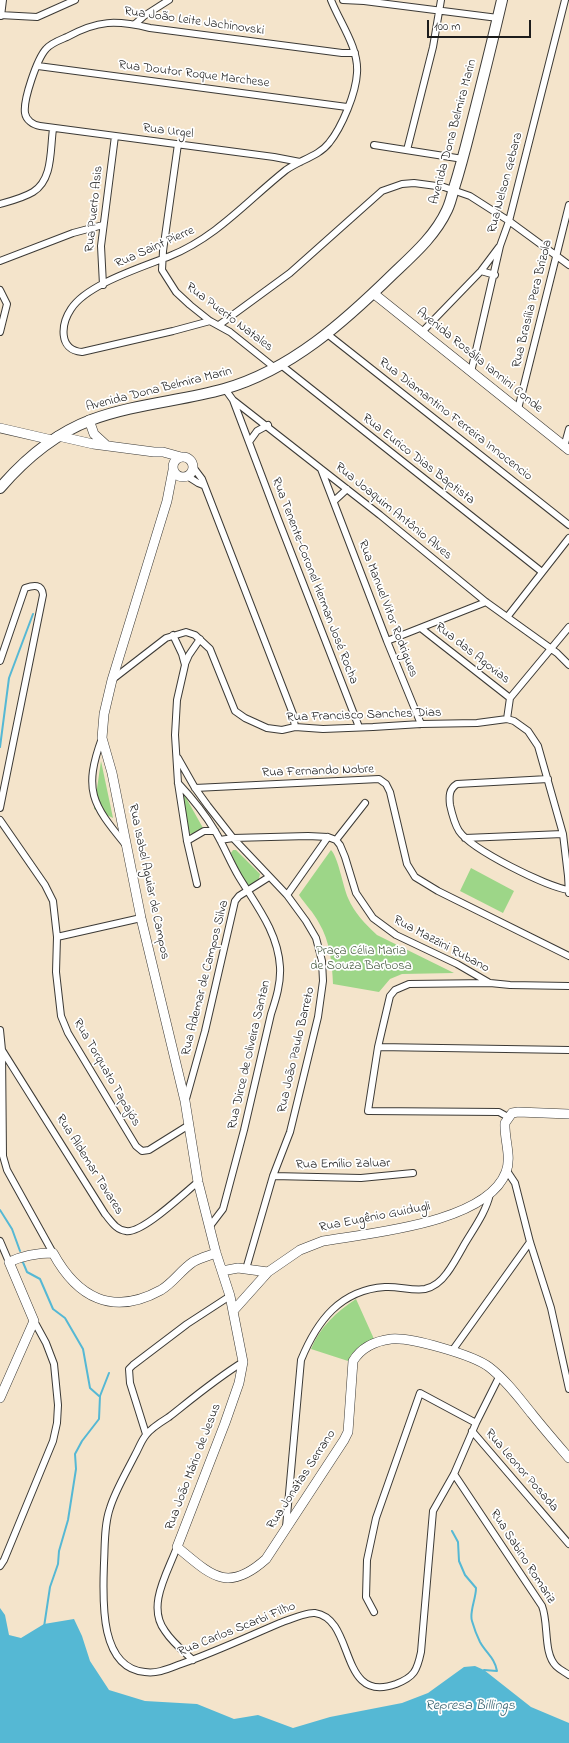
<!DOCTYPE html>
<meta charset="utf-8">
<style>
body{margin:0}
#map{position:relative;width:569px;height:1743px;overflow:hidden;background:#f4e4cb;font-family:"Indie Flower",sans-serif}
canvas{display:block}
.scale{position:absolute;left:427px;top:20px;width:104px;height:18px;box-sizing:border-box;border:2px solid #1c1c1c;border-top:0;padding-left:5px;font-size:12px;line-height:14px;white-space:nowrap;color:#1c1c1c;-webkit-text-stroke:3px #fff;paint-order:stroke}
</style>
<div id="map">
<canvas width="569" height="1743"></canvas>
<div class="scale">100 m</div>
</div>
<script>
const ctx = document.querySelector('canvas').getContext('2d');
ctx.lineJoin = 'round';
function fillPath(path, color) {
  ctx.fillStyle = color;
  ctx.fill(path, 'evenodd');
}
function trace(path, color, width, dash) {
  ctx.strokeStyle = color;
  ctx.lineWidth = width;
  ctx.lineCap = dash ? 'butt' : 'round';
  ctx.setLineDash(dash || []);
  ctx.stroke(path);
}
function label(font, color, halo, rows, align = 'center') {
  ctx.font = font + ' "Indie Flower",sans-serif';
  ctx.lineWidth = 3.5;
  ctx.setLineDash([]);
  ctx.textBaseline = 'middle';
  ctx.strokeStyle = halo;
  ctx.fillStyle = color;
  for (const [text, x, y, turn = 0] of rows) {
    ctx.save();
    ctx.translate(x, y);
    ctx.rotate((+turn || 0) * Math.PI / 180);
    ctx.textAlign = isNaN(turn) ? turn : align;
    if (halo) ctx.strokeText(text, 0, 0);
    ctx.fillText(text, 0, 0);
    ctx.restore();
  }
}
const green = new Path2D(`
 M101,761L113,818L94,809Z
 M182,795L185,796L203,828L193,834L186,833Z
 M233,850H236L260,874L258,882L251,886L244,884L231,853Z
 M331,850C338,857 343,886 348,898C354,912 365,924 377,935L454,973L402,974L390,979L379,992L333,984C332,963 330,941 319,923C314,913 305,904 299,895Z
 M471,868L514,891L503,913L460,891Z
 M356,1299L374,1339C362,1345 354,1348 348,1361L311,1349C320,1327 336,1312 356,1299Z`);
const water = new Path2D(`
 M0,1608L5,1615L9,1635L21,1638L44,1624L74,1619L82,1636L90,1661L109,1690L145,1701L197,1704L234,1719L258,1715L293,1728L330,1717L402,1703L428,1693L464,1667L475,1666L484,1670L531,1707L569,1723V1743H0Z`);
const stream = new Path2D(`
 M0,747L9,678L33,614
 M0,1210L12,1229L20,1251
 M22,1260L27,1272L40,1279L53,1309L65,1318L83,1349L90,1388L99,1396
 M452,1531L458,1542L459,1561L465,1575L476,1588C476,1599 469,1612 472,1621C474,1628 477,1636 480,1642C486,1653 495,1658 497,1671L484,1670
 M44,1627L50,1587L58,1564L59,1551L68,1520L76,1469L75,1454L82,1441L99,1419L100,1396L109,1373`);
const street = new Path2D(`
 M343,0L364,1L498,18
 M0,15L37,17L75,0
 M1,16L3,0
 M135,24L144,16L169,0
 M38,66L347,107
 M178,144L163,251L162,270L176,292L190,305L210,321L230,332L275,368
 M374,145L463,159
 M407,150L433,47L441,0
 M300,162L274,157L40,126C33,125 26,120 25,113C23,100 37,59 46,49C51,43 60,40 67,37C98,20 116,20 150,28L342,53H355
 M0,204C11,201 23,198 33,192C53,180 50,150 53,129
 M0,261L73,233L103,225
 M481,271L495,275
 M103,285L101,246L115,136
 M0,290L7,304L0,332
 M210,321L173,331L82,352C58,350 61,324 71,309C87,284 143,267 170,256C217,237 248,200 286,170C300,160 319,156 329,143C342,127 356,93 357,73C359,48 340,23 331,0
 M219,325L290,273L382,191L402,184L414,183L444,187L470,196L509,221L569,265
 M422,332L481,271L499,247
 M326,333L569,525
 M281,365L542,572
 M471,372L500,246L509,221L565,0
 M225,389L233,400L380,515L486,602L557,653L569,665
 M233,400L278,519L359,727
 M518,409L569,205
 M249,442L257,431L268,425
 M564,447L569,429
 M193,467L202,479L293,714L295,727
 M321,469L387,641L421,724
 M187,476L198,483L203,485
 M334,501L347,489
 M508,616L569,538
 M422,629L510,698L507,719
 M173,635L182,654L185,665L177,700L175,735L178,783L187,841L197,884
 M387,641L486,602
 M0,661L25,588C34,585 42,584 43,595L0,808
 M185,664L189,655L200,639
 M113,679L166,638L186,632L195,635L210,649L235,711L245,718L267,728L282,730L295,727L323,729L373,727L421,724L477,723L507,719L514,721L528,731L538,746L563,834L568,876L569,893
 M510,698L569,627
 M102,738C83,790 92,804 125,844
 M178,758L195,788L208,806L233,838L287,895L306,921L316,938L322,961L323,981L318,1017L290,1132L273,1176L246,1269
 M548,779L457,784C449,789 449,796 450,805C452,814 454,823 459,831C472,850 547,887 569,890
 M178,783C192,798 205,814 215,831C224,846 230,862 239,877C256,905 278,932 280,967C281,983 276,999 271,1014L244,1130L223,1209L210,1226
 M195,788L379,779L386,784L390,792L407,864L415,877L438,891L569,956
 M0,820L45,885L53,901L57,937L56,972L61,1016L68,1033L136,1146L142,1151L149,1150L189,1125
 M465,838L563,834
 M220,840L233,838L308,836L328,837L336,840L340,845L345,857L356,893L373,918L396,935L457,964L488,982
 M336,840L365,803
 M187,841L204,831H215
 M287,895L328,837
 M57,937L141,918
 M0,1030L2,1050L3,1156L7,1170L53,1253
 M378,1047L569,1050
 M2,1050L105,1214C111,1221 116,1230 126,1231C142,1234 184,1193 198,1182
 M186,1099L205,1031L235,901L239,896L269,877
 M508,1117L499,1112L368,1111L378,1047L390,996L395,990L409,984L490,983L510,985L569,986
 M507,1171L515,1183L530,1242L551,1308L569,1389
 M273,1176L361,1178L413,1173
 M0,1241L9,1262
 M452,1351L530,1242
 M243,1362C217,1378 193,1398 169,1417C161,1422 151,1428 146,1435C141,1441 139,1448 135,1455C127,1471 115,1491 110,1508C104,1525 105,1545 104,1563C103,1596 98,1668 145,1672C158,1674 170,1668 181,1664C215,1652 247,1637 280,1623C288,1620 307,1612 315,1613C356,1619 338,1705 396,1684C414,1677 417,1671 421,1652L433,1511L454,1474L476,1423L499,1377
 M472,1431L569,1544
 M146,1434L130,1383L129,1369L133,1365L187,1324L230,1296
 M454,1474L542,1606C549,1624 543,1653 556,1666C560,1670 565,1672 569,1675
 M286,1527L301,1360C317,1321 340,1290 385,1287C398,1286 412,1291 425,1289C434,1287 442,1280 447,1273C453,1265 459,1254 464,1245C474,1228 486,1212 490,1194
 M177,1547C168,1572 146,1606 165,1631C172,1642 183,1651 193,1660
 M0,1566L4,1560L53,1441L57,1423L58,1405L54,1364L46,1343L34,1321
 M374,1612L366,1597L367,1560L376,1518L420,1393L476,1423`);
const secondary = new Path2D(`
 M373,293L569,450
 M89,420L94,434L106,445
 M0,428L52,440
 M58,436L93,444L154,452H163L181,457
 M173 467a10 10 0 1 1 20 0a10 10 0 1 1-20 0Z
 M173,470L167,501L112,680L104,714L102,738L112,773L141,918L185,1101L198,1182L216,1253L230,1296L243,1362L239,1383L225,1423L177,1547C211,1575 227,1594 266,1559L344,1440L348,1432L353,1361C361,1348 375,1341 391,1339C411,1337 473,1355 489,1367C506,1380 519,1398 532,1414C544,1429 557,1444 569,1458
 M222,1271L238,1268L268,1272
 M234,1310L268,1272L300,1250L323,1241C370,1233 487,1223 506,1172C512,1157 504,1139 505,1123L512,1113L518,1112L569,1114
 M0,1398L34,1321L9,1262C24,1255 37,1253 53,1253C77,1297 112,1317 161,1290C173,1283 181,1270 193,1262C200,1258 208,1256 216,1253`);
const primary = new Path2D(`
 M0,488C25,459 54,434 91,420C134,404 181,401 224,389C291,370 345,321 393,274C413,255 435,236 447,210C450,204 452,196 454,188C460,169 465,150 470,130C481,87 492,43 502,0`);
const streetNames = [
 ["Rua João Leite Jachinovski",194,22,8],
 ["Rua Doutor Roque Marchese",194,75,7],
 ["Rua Urgel",168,132,7],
 ["Avenida Dona Belmira Marin",454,132,-75],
 ["Rua Nelson Gebara",506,183,-75],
 ["Rua Puerto Asis",95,209,-84],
 ["Rua Saint Pierre",155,248,-24],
 ["Rua Brasília Pera Brizola",533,304,-76],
 ["Rua Puerto Natales",229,318,37],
 ["Avenida Rosália Iannini Conde",479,361,39],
 ["Avenida Dona Belmira Marin",159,390,-14],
 ["Rua Diamantino Ferreira Innocencio",455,420,38],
 ["Rua Eurico Dias Baptista",418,460,38],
 ["Rua Joaquim Antônio Alves",393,512,39],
 ["Rua Tenente-Coronel Herman José Rocha",314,581,69],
 ["Rua Manuel Vitor Rodrigues",387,609,69],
 ["Rua das Agovias",472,654,38],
 ["Rua Francisco Sanches Dias",364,716,-2],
 ["Rua Fernando Nobre",318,772,-2],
 ["Rua Isabel Aguiar de Campos",148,882,78],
 ["Rua Mazzini Rubano",441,945,28],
 ["Rua Ademar de Campos Silva",206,978,-76],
 ["Rua João Paulo Barreto",297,1050,-77],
 ["Rua Dirce de Oliveira Santan",250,1055,-77],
 ["Rua Torquato Tapajós",106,1073,60],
 ["Rua Aldemar Tavares",89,1165,58],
 ["Rua Emílio Zaluar",343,1165,-1],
 ["Rua Eugênio Guidugli",375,1218,-11],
 ["Rua João Mário de Jesus",194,1467,-69],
 ["Rua Leonor Posada",521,1471,49],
 ["Rua Jonatas Serrano",302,1480,-57],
 ["Rua Sabino Romariz",522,1557,57],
 ["Rua Carlos Scarbi Filho",237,1630,-22]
];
const parkNames = [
 ["Praça Célia Maria",361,952],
 ["de Souza Barbosa",361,967]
];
const waterNames = [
 ["Represa Billings",470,1707]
];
fillPath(green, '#9dd688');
fillPath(water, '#55b8d4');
trace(stream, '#55b8d4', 2);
trace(street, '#3c3a36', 8);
trace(secondary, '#3c3a36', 10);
trace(primary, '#3c3a36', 12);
trace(street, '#fff', 6);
trace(secondary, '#fff', 9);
trace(primary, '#fff', 10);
label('13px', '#1c1c1c', '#fff', streetNames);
label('13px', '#495d42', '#fff', parkNames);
label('italic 14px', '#36626f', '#fff', waterNames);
</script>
